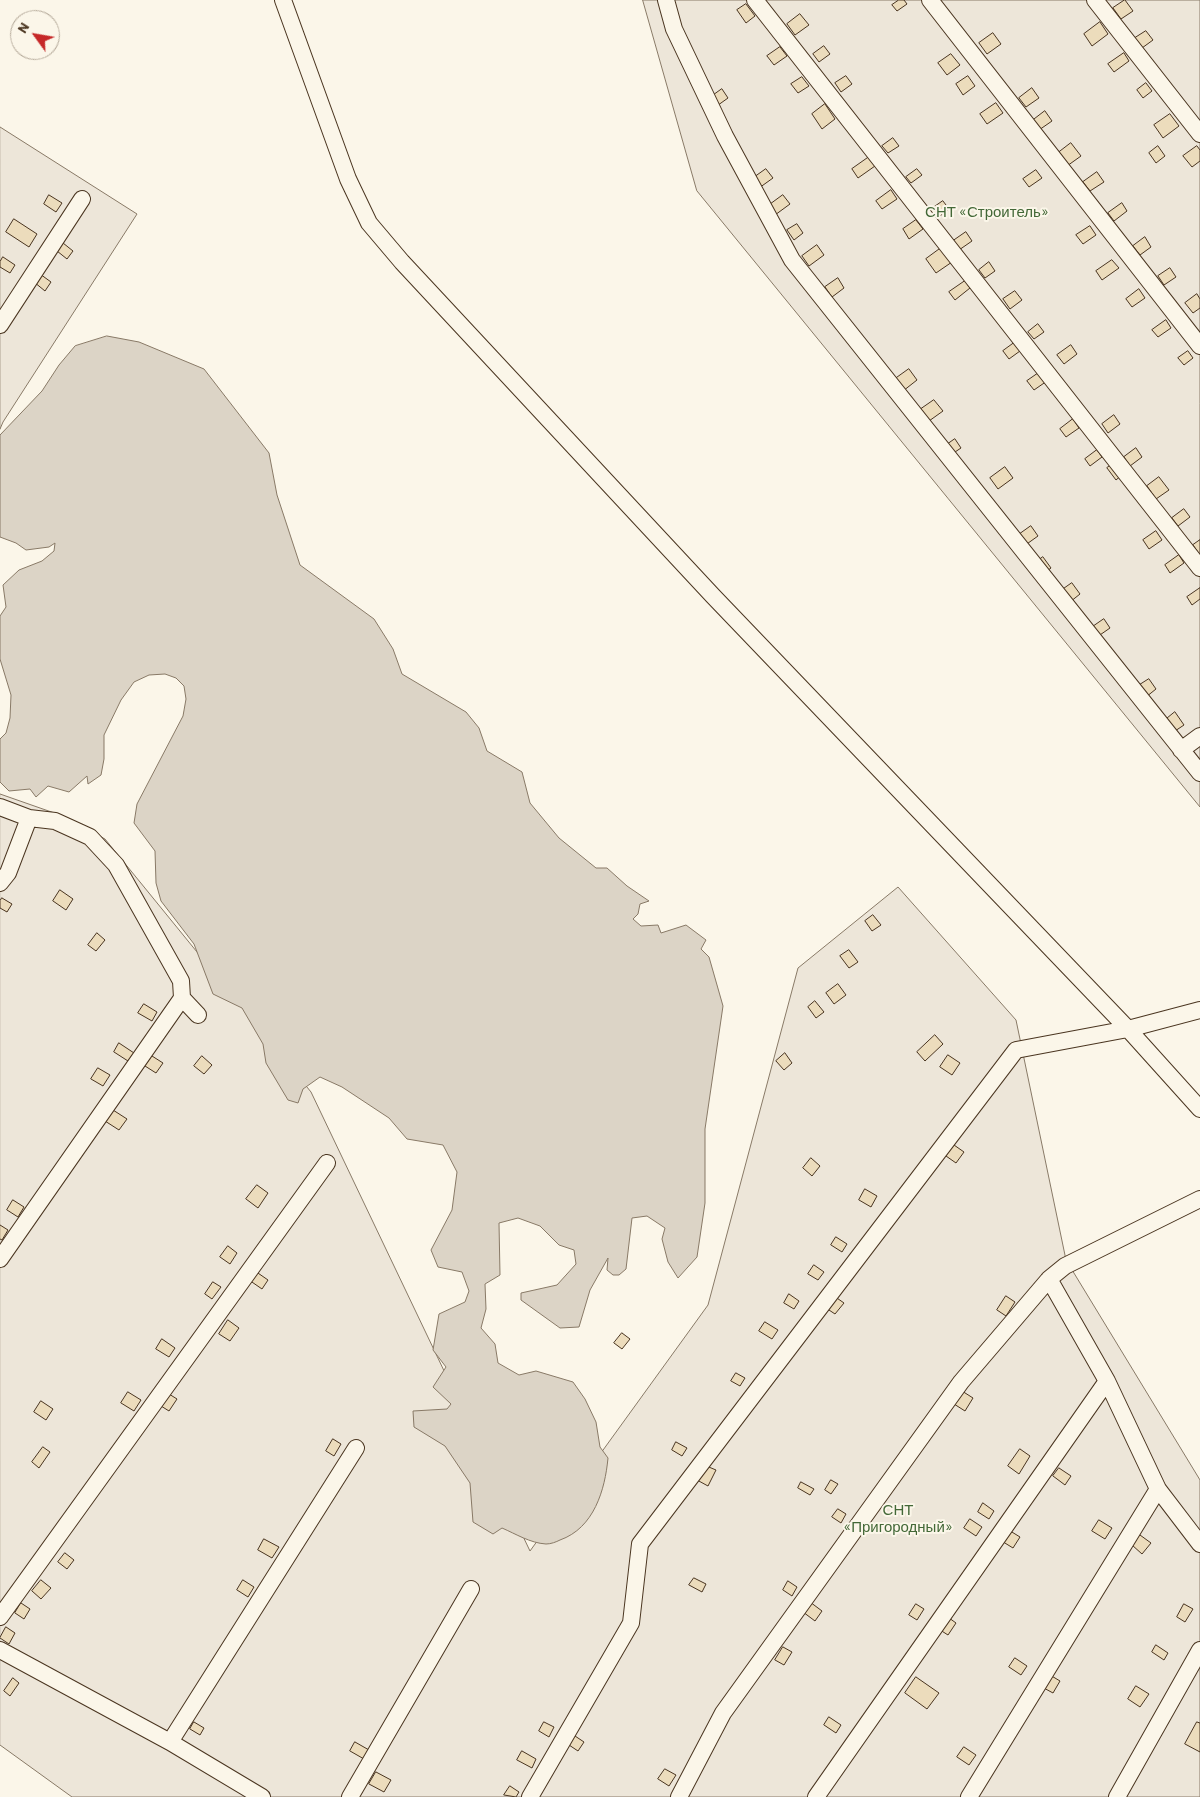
<!DOCTYPE html>
<meta charset="utf-8">
<style>
body{margin:0}
#map{position:relative;width:1200px;height:1797px;overflow:hidden;background:#fbf6e9;font-family:Barlow,sans-serif}
canvas{display:block}
.north{position:absolute;left:10px;top:10px;width:50px;height:50px;box-sizing:border-box;background:#fbf6e9;border:1px solid #b4a999;border-radius:50%;rotate:302deg;font-size:14px;font-weight:700;line-height:20px;text-align:center;color:#4a3520}
.north::after{content:'';display:block;margin:auto;width:18px;height:22px;background:#c62828;clip-path:polygon(50% 0,100% 100%,50% 72%,0 100%)}
</style>
<div id="map">
<canvas width="1200" height="1797"></canvas>
<div class="north">N</div>
</div>
<script>
const ctx = document.querySelector('canvas').getContext('2d');
ctx.lineJoin = 'round';
function fillPath(path, color) {
  ctx.fillStyle = color;
  ctx.fill(path, 'evenodd');
}
function trace(path, color, width, dash) {
  ctx.strokeStyle = color;
  ctx.lineWidth = width;
  ctx.lineCap = dash ? 'butt' : 'round';
  ctx.setLineDash(dash || []);
  ctx.stroke(path);
}
function label(font, color, halo, rows, align = 'center') {
  ctx.font = font + ' Barlow,sans-serif';
  ctx.lineWidth = 4;
  ctx.setLineDash([]);
  ctx.textBaseline = 'middle';
  ctx.strokeStyle = halo;
  ctx.fillStyle = color;
  for (const [text, x, y, turn = 0] of rows) {
    ctx.save();
    ctx.translate(x, y);
    ctx.rotate((+turn || 0) * Math.PI / 180);
    ctx.textAlign = isNaN(turn) ? turn : align;
    if (halo) ctx.strokeText(text, 0, 0);
    ctx.fillText(text, 0, 0);
    ctx.restore();
  }
}
const green = new Path2D(`
 M643,0H1200V807L697,191Z
 M0,127L137,214L3,422L0,429Z
 M0,794L60,815L105,839L311,1092L530,1551L708,1305L798,968L898,887L1016,1020L1066,1260L1200,1480V1797H72L0,1745Z`);
const water = new Path2D(`
 M107,336L139,342L204,369L269,453L277,495L300,565L374,619L393,649L402,674L466,712L479,728L487,751L522,772L530,803L559,838L596,868H607L627,886L649,901L640,904L638,914L633,919L641,926L658,925L661,933L686,925L706,940L701,949L709,957L723,1006L705,1129V1203L697,1257L678,1278L668,1262L662,1239L665,1228L647,1216L632,1218L626,1269L619,1275H613L607,1270L608,1258L590,1290L579,1327L560,1328L521,1300V1293L557,1285L576,1264L574,1250L559,1245L540,1226L518,1218L499,1223L500,1275L485,1284L486,1309L481,1328L495,1344L498,1363L519,1375L536,1371L573,1382L585,1399L596,1422L600,1447L608,1458C605,1490 594,1528 560,1540C556,1542 551,1544 546,1544C530,1543 516,1534 502,1528L493,1534L473,1522L470,1483L445,1446L414,1427L413,1411L447,1409L451,1404L433,1387L446,1367L433,1350L439,1314L465,1302L469,1291L462,1272L438,1267L431,1250L452,1210L457,1172L443,1145L407,1139L389,1118L342,1087L320,1077L303,1089L298,1103L288,1100L266,1063L263,1044L242,1008L213,994L194,944L161,901L156,883L155,851L134,823L137,804L183,716L186,699L184,686L176,678L165,674L149,675L134,682L121,700L104,735V759L101,775L88,784L87,776L69,792L48,786L36,797L30,789L9,791L0,782V739L6,733L10,718L11,695L0,659V616L6,607L3,585L19,570L42,561L54,551L55,543L49,547L26,550L16,543L0,537V435L42,391L59,365L75,346Z`);
const building = new Path2D(`
 M899,0H904L907,4L897,11L892,5Z
 M1125,0L1133,11L1121,19L1113,8Z
 M746,4L755,16L746,23L737,10Z
 M800,14L809,25L795,35L787,24Z
 M1100,22L1108,34L1092,46L1084,34Z
 M1146,31L1153,40L1142,48L1135,38Z
 M993,33L1001,44L987,54L979,43Z
 M824,46L830,54L819,62L813,54Z
 M780,47L787,56L774,65L767,56Z
 M1124,53L1129,61L1114,72L1108,64Z
 M951,54L960,65L947,75L938,63Z
 M846,76L852,84L841,92L835,83Z
 M968,76L975,86L963,95L956,84Z
 M802,77L809,86L798,93L791,84Z
 M1146,83L1152,91L1143,98L1137,90Z
 M1032,88L1039,98L1026,107L1019,98Z
 M722,89L728,98L714,108L708,99Z
 M996,103L1003,113L987,124L980,114Z
 M825,104L835,119L822,129L812,114Z
 M1045,111L1052,121L1039,130L1032,121Z
 M1170,114L1179,126L1163,138L1154,125Z
 M893,138L899,146L888,153L882,146Z
 M1071,143L1081,156L1067,166L1058,153Z
 M1158,146L1165,156L1156,163L1149,153Z
 M1197,146L1200,150V161L1192,167L1183,156Z
 M869,157L875,166L858,178L852,169Z
 M766,169L773,178L759,188L752,179Z
 M917,169L922,175L911,183L906,177Z
 M1036,170L1042,178L1029,187L1023,179Z
 M1097,172L1104,182L1090,191L1083,182Z
 M891,190L897,199L882,209L876,201Z
 M49,195L62,203L56,212L44,204Z
 M783,195L790,204L775,215L768,206Z
 M943,201L949,209L936,219L930,210Z
 M1122,203L1127,211L1114,221L1108,213Z
 M14,219L37,234L29,247L6,232Z
 M916,220L923,229L909,239L903,229Z
 M797,224L803,233L794,240L787,230Z
 M1090,226L1096,235L1083,244L1076,235Z
 M966,232L972,241L959,250L953,241Z
 M1145,237L1151,247L1140,255L1133,246Z
 M63,243L73,251L67,259L57,251Z
 M817,245L824,255L809,266L802,256Z
 M941,248L952,262L936,273L926,259Z
 M3,257L15,265L10,273L0,267V262Z
 M1112,260L1119,268L1102,280L1096,271Z
 M989,262L995,271L985,278L979,270Z
 M1170,268L1176,277L1164,285L1158,276Z
 M40,274L51,282L45,291L34,282Z
 M838,278L844,288L832,297L825,287Z
 M965,281L970,288L955,300L949,292Z
 M1139,289L1145,298L1132,307L1126,299Z
 M1015,291L1022,300L1010,309L1003,299Z
 M1197,294L1200,299V308L1193,313L1185,303Z
 M1166,320L1171,328L1158,337L1152,330Z
 M1038,324L1044,332L1034,339L1028,332Z
 M1014,343L1020,351L1009,359L1003,351Z
 M1071,345L1077,354L1064,364L1057,355Z
 M1188,351L1193,358L1184,365L1178,358Z
 M909,369L917,380L903,391L895,379Z
 M1040,372L1047,381L1034,390L1027,381Z
 M934,400L943,411L929,421L921,409Z
 M1114,415L1120,424L1108,433L1102,424Z
 M1073,419L1079,428L1066,437L1060,429Z
 M955,439L961,448L952,454L945,446Z
 M1136,448L1142,457L1130,466L1124,457Z
 M1097,450L1102,457L1090,466L1085,459Z
 M1115,462L1123,474L1116,480L1107,468Z
 M1005,467L1013,478L998,489L990,478Z
 M1159,477L1169,490L1156,499L1147,486Z
 M1184,509L1190,517L1178,526L1172,518Z
 M1031,526L1038,536L1024,546L1017,536Z
 M1156,531L1162,540L1149,549L1143,540Z
 M1200,540V555L1193,545Z
 M1179,555L1184,563L1170,573L1165,565Z
 M1043,557L1051,568L1043,574L1035,563Z
 M1072,583L1080,594L1070,602L1062,590Z
 M1200,588V599L1192,605L1187,597Z
 M1104,619L1110,628L1097,637L1091,628Z
 M1149,679L1156,689L1146,697L1138,686Z
 M1175,712L1184,725L1172,733L1164,721Z
 M60,890L73,899L66,910L53,901Z
 M2,898L12,904L7,912L0,908V901Z
 M873,915L881,925L872,931L865,921Z
 M97,933L105,940L96,951L88,945Z
 M849,950L858,962L849,968L840,956Z
 M838,984L846,995L834,1004L826,993Z
 M815,1001L824,1012L816,1018L808,1007Z
 M144,1004L157,1012L152,1021L138,1013Z
 M935,1035L943,1044L925,1061L917,1052Z
 M119,1043L134,1053L128,1061L114,1052Z
 M785,1053L792,1063L784,1070L776,1061Z
 M948,1055L960,1063L952,1075L940,1067Z
 M152,1056L163,1063L156,1073L145,1066Z
 M202,1056L212,1065L204,1074L194,1066Z
 M98,1068L110,1075L103,1086L91,1079Z
 M113,1110L127,1119L119,1130L105,1121Z
 M954,1145L964,1152L956,1163L946,1156Z
 M811,1158L820,1166L812,1176L803,1168Z
 M257,1185L268,1193L258,1208L246,1199Z
 M865,1189L877,1196L871,1207L859,1200Z
 M13,1200L24,1207L18,1217L7,1210Z
 M0,1225L8,1230L2,1240L0,1239Z
 M836,1237L847,1244L842,1252L831,1245Z
 M228,1246L237,1253L230,1264L220,1257Z
 M814,1265L824,1272L818,1280L808,1274Z
 M255,1271L268,1280L262,1289L249,1280Z
 M213,1282L221,1287L212,1299L205,1294Z
 M789,1294L799,1301L794,1309L784,1303Z
 M834,1296L844,1303L835,1314L826,1308Z
 M1006,1296L1015,1302L1006,1316L997,1310Z
 M228,1320L239,1328L230,1341L219,1334Z
 M765,1322L778,1330L772,1339L759,1331Z
 M622,1333L630,1339L622,1349L614,1343Z
 M162,1339L175,1348L169,1357L156,1349Z
 M736,1373L745,1378L740,1386L731,1381Z
 M962,1391L973,1398L965,1411L954,1404Z
 M128,1392L141,1400L134,1411L121,1403Z
 M169,1394L177,1399L169,1411L161,1406Z
 M41,1401L53,1409L46,1420L34,1412Z
 M333,1439L341,1444L334,1456L326,1451Z
 M676,1442L687,1448L682,1456L672,1450Z
 M43,1447L50,1452L39,1468L32,1462Z
 M1020,1449L1030,1456L1019,1474L1008,1466Z
 M704,1465L716,1470L708,1486L697,1480Z
 M1059,1468L1071,1476L1065,1485L1053,1476Z
 M831,1480L838,1484L831,1494L825,1490Z
 M801,1482L814,1489L810,1495L798,1488Z
 M983,1503L994,1511L989,1519L978,1512Z
 M838,1509L846,1514L841,1523L832,1517Z
 M970,1519L982,1527L976,1536L964,1528Z
 M1099,1520L1112,1528L1105,1539L1092,1531Z
 M1007,1529L1020,1537L1013,1548L1000,1540Z
 M1140,1535L1151,1543L1142,1554L1132,1545Z
 M264,1539L279,1547L272,1558L258,1550Z
 M65,1553L74,1560L67,1569L58,1562Z
 M694,1578L706,1584L702,1592L689,1585Z
 M41,1580L51,1588L41,1599L32,1591Z
 M243,1580L254,1587L248,1597L237,1590Z
 M788,1581L797,1587L792,1596L783,1590Z
 M810,1602L822,1611L815,1621L803,1612Z
 M21,1603L30,1609L24,1619L15,1613Z
 M916,1604L924,1609L917,1620L909,1615Z
 M1184,1604L1193,1609L1185,1622L1177,1617Z
 M945,1615L956,1623L948,1635L937,1628Z
 M6,1627L15,1633L9,1644L0,1638Z
 M1156,1645L1168,1653L1164,1660L1152,1652Z
 M783,1647L792,1652L784,1665L775,1660Z
 M1015,1658L1027,1666L1021,1675L1009,1667Z
 M1050,1675L1060,1681L1053,1693L1042,1687Z
 M916,1677L939,1693L927,1709L905,1693Z
 M13,1678L19,1683L10,1696L4,1691Z
 M1136,1686L1149,1694L1140,1707L1128,1699Z
 M829,1717L841,1725L836,1733L824,1725Z
 M194,1722L204,1728L200,1735L190,1729Z
 M544,1722L554,1727L549,1737L539,1731Z
 M1197,1722L1200,1723V1752L1185,1744Z
 M575,1736L584,1742L578,1751L569,1745Z
 M355,1742L369,1750L364,1759L350,1751Z
 M964,1747L976,1755L969,1765L957,1757Z
 M522,1751L536,1759L532,1768L517,1760Z
 M665,1769L676,1775L669,1786L658,1779Z
 M376,1772L391,1780L384,1792L369,1784Z
 M510,1786L519,1792L516,1797L504,1795Z`);
const minor = new Path2D(`
 M283,0L348,179L369,223L402,262L713,596L1128,1029L1200,1010
 M666,0L674,29L725,136L792,260L1200,773
 M755,0L1200,568
 M930,0L1200,346
 M1095,0L1200,134
 M0,325L82,199
 M1181,750L1200,736
 M0,807L29,818L55,821L90,837L116,865L181,981L182,998L198,1015
 M0,883L8,873L29,818
 M0,1259L182,998
 M1049,1279L1107,1381L1158,1489L1200,1544
 M0,1617L327,1163
 M0,1650L170,1742L262,1797
 M170,1742L356,1448
 M350,1797L471,1589
 M530,1797L631,1623L640,1544L1016,1050L1128,1029L1200,1109
 M679,1797L723,1713L961,1382L1049,1279L1065,1266L1200,1199
 M816,1797L1107,1381
 M969,1797L1158,1489
 M1117,1797L1200,1650`);
const parkNames = [
 ["СНТ «Строитель»",987,212],
 ["СНТ",898,1510],
 ["«Пригородный»",898,1527]
];
fillPath(green, '#ede6d9');
trace(green, '#887966', 1);
fillPath(water, '#dcd4c6');
trace(water, '#887966', 1);
fillPath(building, '#ecdcbc');
trace(building, '#4a3520', 1);
trace(minor, '#4a3520', 18);
trace(minor, '#fbf6e9', 16);
label('15px', '#436837', '#fbf6e9', parkNames);
</script>
